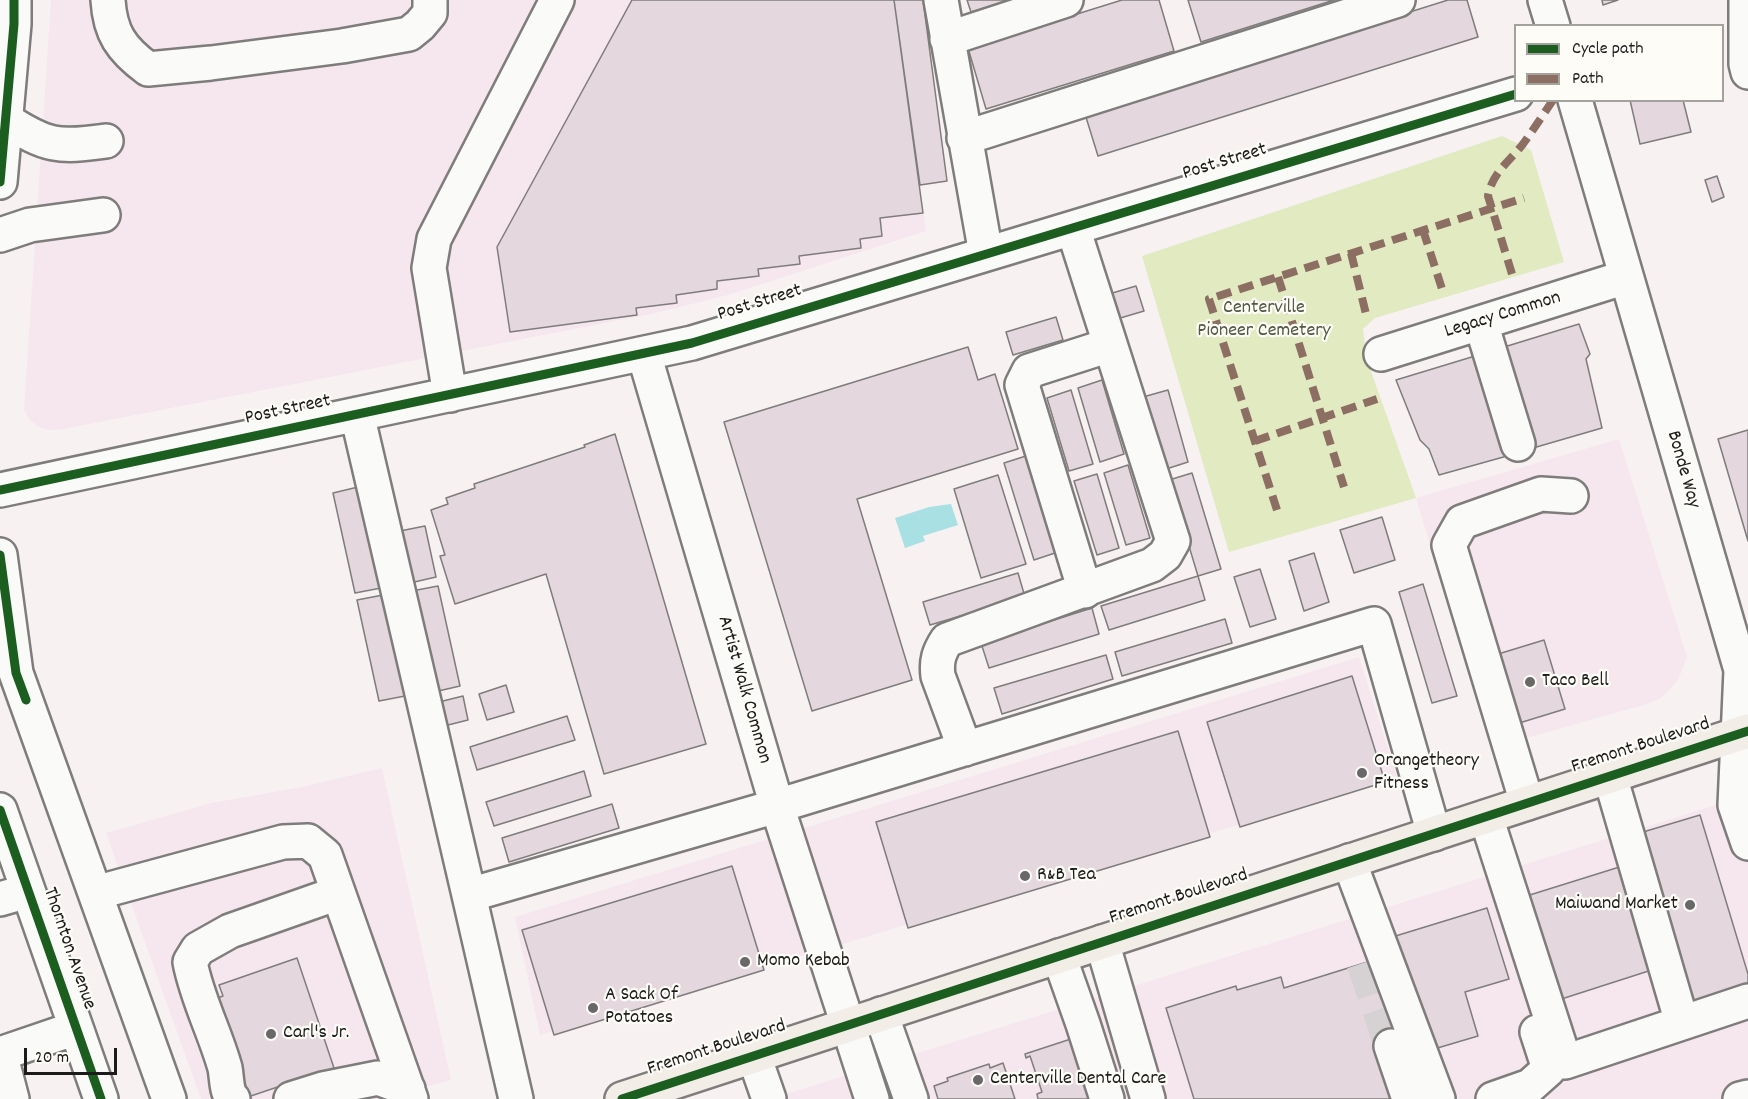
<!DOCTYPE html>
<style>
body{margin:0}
#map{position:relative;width:1748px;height:1099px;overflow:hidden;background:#f7f1f2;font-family:Dekko,sans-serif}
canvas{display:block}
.legend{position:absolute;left:1514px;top:24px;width:210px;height:78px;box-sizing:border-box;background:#fdfcf7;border:2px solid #a3a29f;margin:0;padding:8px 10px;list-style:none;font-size:18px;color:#1c1c1c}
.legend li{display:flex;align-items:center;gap:12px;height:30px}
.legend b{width:30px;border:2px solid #a3a29f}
.scale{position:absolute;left:24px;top:1048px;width:93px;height:27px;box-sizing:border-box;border:3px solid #1c1c1c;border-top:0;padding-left:8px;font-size:18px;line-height:21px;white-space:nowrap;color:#1c1c1c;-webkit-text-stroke:4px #fdfcf7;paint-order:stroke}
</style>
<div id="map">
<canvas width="1748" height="1099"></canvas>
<ul class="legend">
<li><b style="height:8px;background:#1b5e20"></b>Cycle path</li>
<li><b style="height:8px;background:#8d6e63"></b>Path</li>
</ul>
<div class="scale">20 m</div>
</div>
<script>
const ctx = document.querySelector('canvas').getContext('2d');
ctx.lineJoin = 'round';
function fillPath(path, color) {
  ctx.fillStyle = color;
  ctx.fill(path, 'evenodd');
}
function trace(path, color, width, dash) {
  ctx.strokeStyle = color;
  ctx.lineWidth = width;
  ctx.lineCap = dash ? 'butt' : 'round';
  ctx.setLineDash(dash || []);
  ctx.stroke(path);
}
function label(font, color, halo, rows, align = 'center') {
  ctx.font = font + ' Dekko,sans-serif';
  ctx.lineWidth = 4.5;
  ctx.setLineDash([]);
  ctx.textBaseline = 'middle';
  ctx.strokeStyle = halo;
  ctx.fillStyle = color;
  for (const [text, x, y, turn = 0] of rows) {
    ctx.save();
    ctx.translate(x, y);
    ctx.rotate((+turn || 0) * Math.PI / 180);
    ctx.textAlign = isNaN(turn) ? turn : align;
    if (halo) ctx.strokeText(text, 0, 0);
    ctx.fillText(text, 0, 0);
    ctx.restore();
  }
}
const built = new Path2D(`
 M51,0H892L926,231L728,295L656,313L64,429L49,430L38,427L30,420L24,410Z
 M1619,439L1687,657L1678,680L1661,698L1647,704L1491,748L1416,498Z
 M1359,657L1397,777L540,1035L515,917Z
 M382,768L451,1080L382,1099H201L106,833L211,803L297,788Z
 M1748,795V1099H770Z`);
const green = new Path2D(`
 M1502,136L1531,150L1564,262L1375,318L1363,329L1367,360L1416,498L1229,552L1142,256Z`);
const water = new Path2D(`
 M951,504L958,525L923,536L925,541L905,548L895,518L929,507Z`);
const building = new Path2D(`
 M632,0H894L923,213L880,218L882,236L860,239L861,248L799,256L800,264L758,269L759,276L717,281V289L676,295L677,303L636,308L637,315L510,332L497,247Z
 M894,0H923L947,181L920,185Z
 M967,0H1010L971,12Z
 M1122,0H1159L1174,51L986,109L968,48Z
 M1188,0H1334L1201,42Z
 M1448,0H1467L1478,37L1098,156L1085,114Z
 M1602,0H1618L1603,5Z
 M1630,100H1683L1691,132L1640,144Z
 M1717,176L1724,197L1712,202L1705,180Z
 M1136,286L1144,311L1117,319L1109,294Z
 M1056,317L1063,340L1013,355L1006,332Z
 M1579,324L1590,354L1586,359L1602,428L1533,448L1501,348Z
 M968,347L978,380L995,374L1018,449L857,499L912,680L812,711L724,422Z
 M1475,356L1507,456L1439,475L1429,449L1420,440L1396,380Z
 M1102,380L1124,454L1100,462L1078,388Z
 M1071,390L1093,464L1069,471L1047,398Z
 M1168,390L1188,462L1163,470L1143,397Z
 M1748,430V541L1718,439Z
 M615,434L706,744L604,774L546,574L455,604L440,556L445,555L431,510L448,504L446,498L475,488L474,484L585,447L584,445Z
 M1029,455L1058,552L1034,560L1004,463Z
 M1128,465L1150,538L1126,545L1104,473Z
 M1192,473L1221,569L1198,576L1169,480Z
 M1097,474L1119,548L1097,555L1074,481Z
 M998,475L1026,564L981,578L954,489Z
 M358,487L381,588L355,593L333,493Z
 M1382,517L1395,560L1354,573L1340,530Z
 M425,526L436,577L410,583L400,531Z
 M1314,553L1329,602L1304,611L1289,561Z
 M1260,569L1276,619L1250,627L1234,577Z
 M1018,573L1025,597L930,625L923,602Z
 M1198,576L1205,600L1109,630L1101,606Z
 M1423,584L1457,696L1432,703L1399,592Z
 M438,586L460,686L434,692L412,591Z
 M383,595L405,696L379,701L357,600Z
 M1092,608L1099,634L989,668L981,643Z
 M1225,619L1232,643L1122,676L1115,652Z
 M1544,640L1565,709L1516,724L1495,655Z
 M1106,655L1113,679L1002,714L994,688Z
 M1352,676L1385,782L1240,827L1207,722Z
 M506,685L514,712L487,720L479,694Z
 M463,696L468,720L444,726L439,702Z
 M567,716L575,740L477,770L470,747Z
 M1178,731L1210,837L908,928L876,822Z
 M584,771L591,796L494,826L486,802Z
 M612,804L619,828L509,862L502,838Z
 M1700,815L1748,974V989L1684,1009L1633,835Z
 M1629,864L1661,967L1549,1003L1517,899Z
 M732,866L764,970L554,1035L522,930Z
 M1487,908L1509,979L1465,992L1478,1036L1424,1052L1389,938Z
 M297,958L334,1068L242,1099L209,1001L223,996L219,985Z
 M1377,959L1402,1043L1393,1099H1194L1166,1008L1236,986L1237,990L1281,977L1284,988Z
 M1080,1036L1100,1099H1038L1037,1094L1042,1092L1030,1056L1026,1058L1025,1054Z
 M1003,1063L1015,1099H938L934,1086L948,1081L947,1078L989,1064L990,1068Z`);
const minorTunnel = new Path2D(`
 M1363,963L1391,1046`);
const minor = new Path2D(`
 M108,0C110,33 121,49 148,69L211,63L342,46L409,34L420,25L430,13V0
 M941,0L986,254
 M1545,0L1553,26
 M1746,0V64L1748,72
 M947,39L1066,0
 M1575,100L1741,670L1735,805L1748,843
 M6,120C46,146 58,148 106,141
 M964,138L1398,0
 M0,182L14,24V0
 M0,235L30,225L103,215
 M1481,323L1518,444
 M644,354L777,806L872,1099
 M1381,354L1626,277
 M450,395L429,268L434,239L557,0
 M357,414L469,895
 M0,490L692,343L1516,94
 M0,555L16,673L169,1099
 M1085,591L1022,385L1029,371L1110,345
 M965,749L938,676C936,661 939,652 947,640L1152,565L1165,555L1173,541L1073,228
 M1610,776L1682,1023
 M1527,803L1449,545L1462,522L1541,494L1571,496
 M0,810L101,1099
 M1486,817L1565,1062L1748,1001
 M1349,861L1438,1099
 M95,893L283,842L308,841L325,855L411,1099
 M0,899L28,891
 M1102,942L1148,1099
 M1059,956L1083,1024L1107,1099
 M881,1014L911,1099
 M1391,1046L1409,1099
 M0,1053L12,1099
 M0,1054L76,1028
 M754,1056L769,1099
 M233,1099C226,1092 227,1078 225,1068C215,1032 197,999 190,962L198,949L230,931L338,893
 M291,1099L323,1089L378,1078L408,1089
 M516,1099L469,895L777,806L1374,624L1434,834
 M1493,1099L1530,1086L1549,1069L1537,1032
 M1740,1099L1748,1097`);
const major = new Path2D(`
 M622,1099L1748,731`);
const quiet = new Path2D(`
 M1423,230L1443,292
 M1351,253L1367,318
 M1512,274L1488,196C1492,173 1509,162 1523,144C1533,130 1543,115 1553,100
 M1278,277L1344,487
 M1255,441L1377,399
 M1277,510L1209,299L1524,198`);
const cycleway = new Path2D(`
 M0,182L14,24V0
 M0,490L692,343L1516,94
 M0,555L16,673L26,700
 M0,810L101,1099
 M622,1099L1748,731`);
const markers = [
 [1530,682,6,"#696767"],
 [1362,773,6,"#696767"],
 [1025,876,6,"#696767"],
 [1690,905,6,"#696767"],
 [745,962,6,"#696767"],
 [593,1008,6,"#696767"],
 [271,1034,6,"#696767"],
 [978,1080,6,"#696767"]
];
const streetNames = [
 ["Post Street",1225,163,-17],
 ["Post Street",760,304,-17],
 ["Legacy Common",1503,316,-17],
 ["Post Street",288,411,-12],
 ["Bonde Way",1682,470,74],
 ["Artist Walk Common",743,690,74],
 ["Fremont Boulevard",1641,747,-18],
 ["Fremont Boulevard",1179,898,-18],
 ["Thornton Avenue",68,949,71],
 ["Fremont Boulevard",717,1049,-18]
];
const parkNames = [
 ["Centerville",1264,309],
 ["Pioneer Cemetery",1264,332]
];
const poiNames = [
 ["Taco Bell",1542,682],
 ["Orangetheory",1374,762],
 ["Fitness",1374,785],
 ["R&B Tea",1037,876],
 ["Maiwand Market",1678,905,"right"],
 ["Momo Kebab",757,962],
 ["A Sack Of",605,996],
 ["Potatoes",605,1019],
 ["Carl's Jr.",283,1034],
 ["Centerville Dental Care",990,1080]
];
fillPath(built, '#f6e7ee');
fillPath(green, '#e1eac1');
fillPath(water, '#a9e0e3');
fillPath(building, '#e4d8de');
trace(building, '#7f7c7c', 1.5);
trace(minorTunnel, '#d6d1d2', 33, [33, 16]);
trace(minor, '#7f7c7c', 38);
trace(major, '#7f7c7c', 38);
trace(minor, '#fafaf8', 33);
trace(major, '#f2ede7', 33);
trace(quiet, '#8d6e63', 8, [15, 8]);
trace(cycleway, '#1b5e20', 9);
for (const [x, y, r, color] of markers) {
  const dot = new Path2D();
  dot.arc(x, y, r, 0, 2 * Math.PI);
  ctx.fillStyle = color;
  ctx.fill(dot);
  trace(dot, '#fdfcf7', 2);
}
label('20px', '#1c1c1c', '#fdfcf7', streetNames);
label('20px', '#525842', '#fdfcf7', parkNames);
label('20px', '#1c1c1c', '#fdfcf7', poiNames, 'left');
</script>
